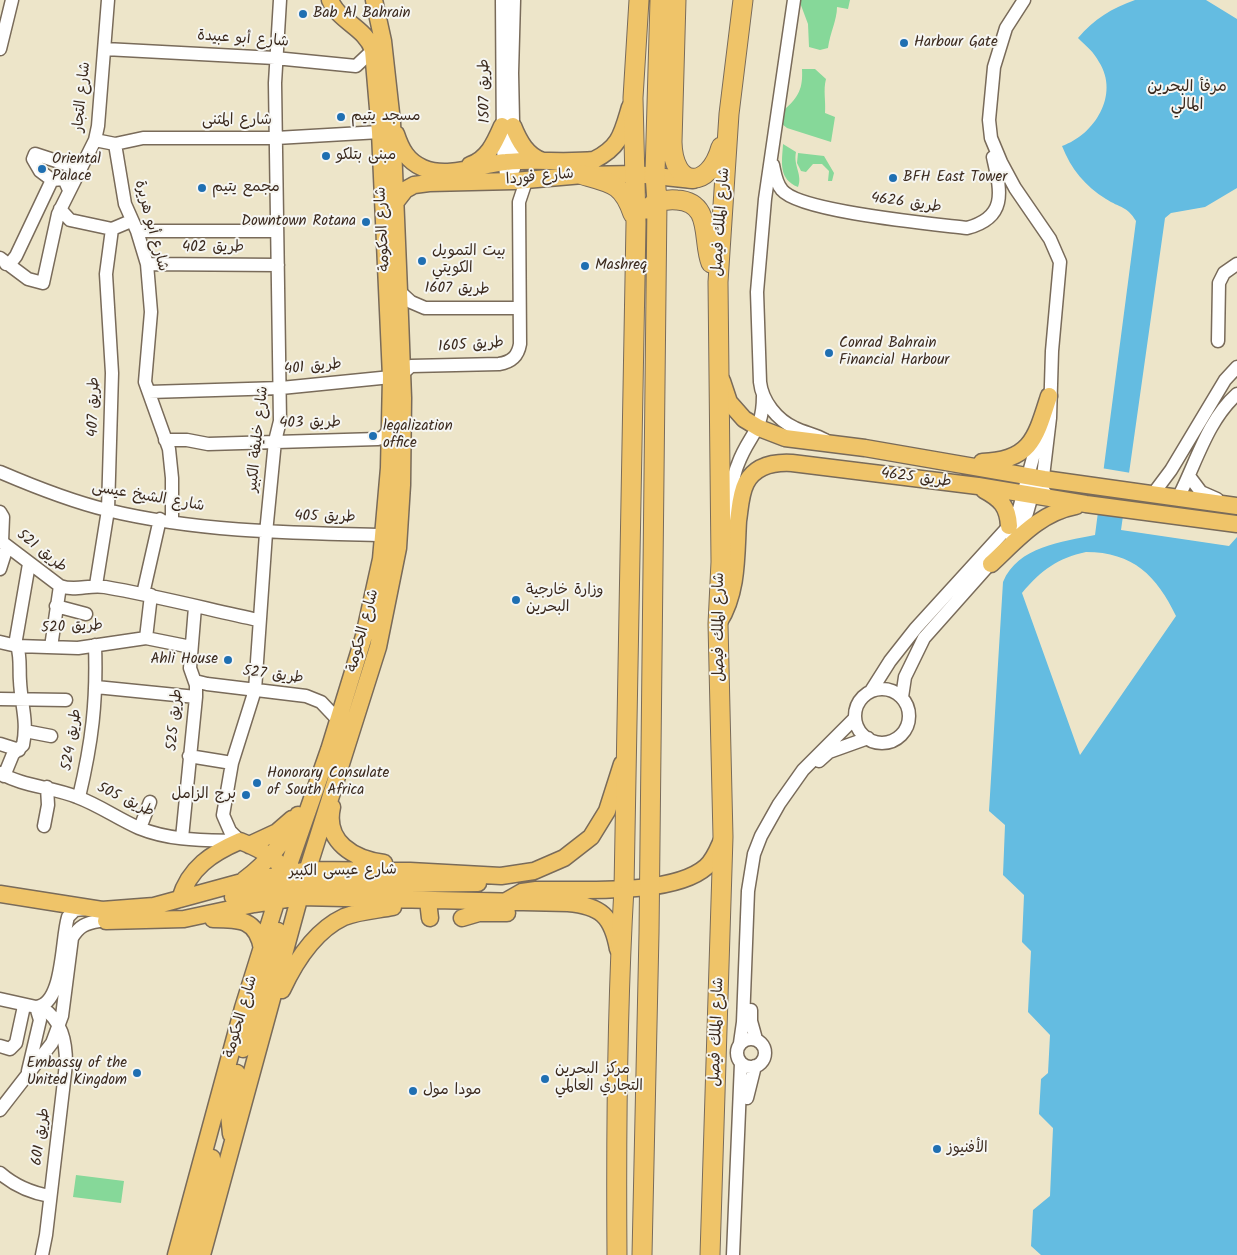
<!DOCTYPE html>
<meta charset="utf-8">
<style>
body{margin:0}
canvas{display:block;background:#ede5c9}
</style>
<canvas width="1237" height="1255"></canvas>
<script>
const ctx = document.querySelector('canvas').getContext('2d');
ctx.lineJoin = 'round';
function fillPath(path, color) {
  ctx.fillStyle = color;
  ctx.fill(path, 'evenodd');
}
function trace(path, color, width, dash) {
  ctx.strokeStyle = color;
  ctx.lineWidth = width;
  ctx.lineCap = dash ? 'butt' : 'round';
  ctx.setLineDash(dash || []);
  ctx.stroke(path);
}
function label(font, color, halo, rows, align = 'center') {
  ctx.font = font + ' Kalam,"Playpen Sans Arabic",sans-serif';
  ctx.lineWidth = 4;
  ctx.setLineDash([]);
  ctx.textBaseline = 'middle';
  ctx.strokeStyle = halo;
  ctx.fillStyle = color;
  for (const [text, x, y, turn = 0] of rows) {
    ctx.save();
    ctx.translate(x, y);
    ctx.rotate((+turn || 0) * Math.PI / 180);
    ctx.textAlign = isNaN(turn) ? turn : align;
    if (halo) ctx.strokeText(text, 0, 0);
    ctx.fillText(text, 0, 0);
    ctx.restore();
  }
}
const green = new Path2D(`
 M799,0H850L848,9L837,7C837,20 830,33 828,48L820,50L809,47L808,24Z
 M802,69H815L826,79C823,90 826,101 825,113L835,117L831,142L787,128L782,124L784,110C799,97 803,88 802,69Z
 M783,144L796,152C793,166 803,175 798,187C778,179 782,162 783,144Z
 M798,153L824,156L834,173L832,181H828L829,171L822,164H813L806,172L801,171L797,163Z
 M76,1175L124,1181L121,1203L73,1197Z`);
const water = new Path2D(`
 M1135,0H1206L1237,19V188L1205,207L1171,213L1165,218L1121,530L1229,546L1237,537V1255H1041L1031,1246L1033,1210L1050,1196L1053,1128L1039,1114L1041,1079L1048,1073L1050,1035L1028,1012L1031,951L1022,942L1024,895L1003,875L1005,825L989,811L1003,582C1018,546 1062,542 1095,535L1136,221C1127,206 1120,208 1106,199C1085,186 1071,169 1062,146C1094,135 1120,95 1099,62C1094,52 1086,46 1078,38C1094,19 1112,8 1135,0ZM1086,552C1133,552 1157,576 1176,616L1080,755L1022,593C1041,570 1058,558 1086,552Z`);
const pier = new Path2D(`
 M1101,468L1131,473L1125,517L1096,513Z`);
const minor = new Path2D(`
 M502,0L503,151L507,182
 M794,0L765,199L757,292L760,382C762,401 777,420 795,428C805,433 815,434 825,440
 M1024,0L1006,28L994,67L989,120L991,138L1001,162L1015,188L1050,239L1060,262L1052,351L1050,418L1042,485L1044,492L1051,499
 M0,49L12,0
 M105,49L275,58L356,66L373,50
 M95,140L115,144L143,138H276L380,132
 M115,144L125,204L137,231L147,264L151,312L145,382L169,449L172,478V521
 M773,165C775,174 776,183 782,190C800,212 934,224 967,228C1009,217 1000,189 993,157
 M514,169L512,73L514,0
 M52,180L40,171L33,159L35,154L81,169
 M60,209L70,220L112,229L131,221
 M137,231H277
 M0,258L28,279L43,283L58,214L95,140L98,126L108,0
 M6,264L12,261L16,256L52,180L64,179L69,190
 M147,264L278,265
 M399,291L411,302L425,308H519
 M1218,341L1219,283L1224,273L1237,264
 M402,374L411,366L499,364C512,362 518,356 520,344L519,202L526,181
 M149,392L281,388L391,377
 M165,440H187L208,444L378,439L383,437L391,428
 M0,472C35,487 70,501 107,510C198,532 291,533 383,535
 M1189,476L1201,492L1217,499
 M1156,490L1171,470L1225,380L1237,367
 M1180,494C1197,460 1208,420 1237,394
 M0,512L3,517L2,542L60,586C76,592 89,584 105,587C157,596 207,609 258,620
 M727,526C730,506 730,483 738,464C749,434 763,432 763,396
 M1012,538L1027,513L1034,488
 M0,569L7,547
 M96,585L108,510L112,373L106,274L112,229
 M143,594L160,519
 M56,606L86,614
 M146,638L151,595
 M0,642L17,646L78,648L146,638L191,647
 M15,645L29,564
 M51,647L60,586
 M195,681L207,684L306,696L321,702L339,721
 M96,687L196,697
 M855 716a27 27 0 1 1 54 0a27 27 0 1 1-54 0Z
 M871,691L890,661L916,628L1009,526L1019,509L1040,432
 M902,697L905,677L924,638L996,557
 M0,699L66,700
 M25,731L51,736
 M0,744L19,750
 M189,756L232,763
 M819,761L829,752L868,738
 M0,773C22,786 52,787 77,797C99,805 118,819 139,828C171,841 204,840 238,841
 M4,776L13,754L23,745C28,720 21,705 20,681C19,670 21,657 17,646
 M79,797C92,742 97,702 95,645
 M44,826L48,805L47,787
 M140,828L150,802
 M182,838L196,697V685L190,668L195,607
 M240,841L230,831L223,815L232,763L255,690L266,533L275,441L280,421L275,83L280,0
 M0,999L36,1007C64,1005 61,939 68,917L75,910L85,909
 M41,1007C62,1020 66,1041 66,1064L46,1235L42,1255
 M751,1010V1021L756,1039
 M737 1053a14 14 0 1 1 28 0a14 14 0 1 1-28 0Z
 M740,1043L743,1022L748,891L754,854L761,836L779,804L803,770L855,718
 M0,1046L10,1049L16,1043L24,1006
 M28,1071L40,1020L36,1007
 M747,1098L755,1066
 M0,1110L52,1043L62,1016L72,938C79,926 86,923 99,921
 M0,1173C15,1186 32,1193 50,1196
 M733,1255L741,1063`);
const major = new Path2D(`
 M513,126C519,141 527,156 543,161
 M396,134C401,149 407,161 423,168C449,179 480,164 506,162C535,159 564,163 594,160C620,147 622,134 630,107
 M470,165C488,159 495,142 502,126
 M395,203L405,190L414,185L429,183L514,181L583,175L636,174L693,180
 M722,381L729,402L744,419L759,428L785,438L865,448L1044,479L1237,506
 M982,462C1031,461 1036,437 1049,396
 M984,490C1001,499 1008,507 1009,526
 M991,564C1017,540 1039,513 1076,506
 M719,622C738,592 736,555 738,521C740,509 740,495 746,483C755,466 774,462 792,463L978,486L1086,504L1237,524
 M332,807C324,842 354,859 384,863
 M249,845L277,832L292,819
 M244,880C268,862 285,842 298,815
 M296,884L304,881L387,884L478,883
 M0,894L102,910L154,906L242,882L308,870L410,871L501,876L534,871L564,858L591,837L607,811L622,764
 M233,897L290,883
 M180,899C189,868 212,853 240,841C258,848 285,860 288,881
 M508,900L522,892L536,890C579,889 673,896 706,867C714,860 718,849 722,840
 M428,901L430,918
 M462,918L479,913H507
 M213,919C240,919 257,919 262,949
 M106,921L184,919L254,904L300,897L568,903C601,906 612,916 618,949
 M282,990C295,962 314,931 344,917C359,911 378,910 393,907
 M243,1049L278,931
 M231,1134L228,1104L237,1073
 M176,1255L243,1008L277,899L329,750L364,636L381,559L389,468L391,377L380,132L373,50C365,27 339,22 330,0
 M189,1255L209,1181L212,1158
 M202,1255L304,881L378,647L398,548L402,485L403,398L399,291L392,122L383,41L374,0`);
const highway = new Path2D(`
 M676,0L672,142C673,189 709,190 721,147
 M583,175C612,183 623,184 633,214
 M647,209C656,201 666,199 677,200C713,202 702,241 711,263
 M617,1255C616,1133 617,1010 624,888L636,223L633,98L639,0
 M642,1255L649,933L657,202L655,174L660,0
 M710,1255L723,837L718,624L721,562L718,282L729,114L743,0`);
const markers = [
 [303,14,5,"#1f6fb2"],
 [904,43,5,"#1f6fb2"],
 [341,117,5,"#1f6fb2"],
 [326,156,5,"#1f6fb2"],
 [42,169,5,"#1f6fb2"],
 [893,178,5,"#1f6fb2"],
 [202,188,5,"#1f6fb2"],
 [366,222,5,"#1f6fb2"],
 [422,261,5,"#1f6fb2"],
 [585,266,5,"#1f6fb2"],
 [829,353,5,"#1f6fb2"],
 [373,436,5,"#1f6fb2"],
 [516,600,5,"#1f6fb2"],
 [228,660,5,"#1f6fb2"],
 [257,783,5,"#1f6fb2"],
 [246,795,5,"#1f6fb2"],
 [137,1073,5,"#1f6fb2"],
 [545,1079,5,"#1f6fb2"],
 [413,1091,5,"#1f6fb2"],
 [937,1149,5,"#1f6fb2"]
];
const poiNames = [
 ["Bab Al Bahrain",313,14],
 ["Harbour Gate",914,43],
 ["مسجد يتيم",351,117],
 ["مبنى بتلكو",336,156],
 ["Oriental",52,160],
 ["Palace",52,177],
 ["BFH East Tower",903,178],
 ["مجمع يتيم",212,188],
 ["Downtown Rotana",356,222,"right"],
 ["بيت التمويل",432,252],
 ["الكويتي",432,269],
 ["Mashreq",595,266],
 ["Conrad Bahrain",839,344],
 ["Financial Harbour",839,361],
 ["legalization",383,427],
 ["office",383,444],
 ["وزارة خارجية",526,591],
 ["البحرين",526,608],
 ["Ahli House",218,660,"right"],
 ["Honorary Consulate",267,774],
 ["of South Africa",267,791],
 ["برج الزامل",236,795,"right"],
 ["Embassy of the",127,1064,"right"],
 ["United Kingdom",127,1081,"right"],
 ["مركز البحرين",555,1070],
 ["التجاري العالمي",555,1087],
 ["مودا مول",423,1091],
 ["الأفنيوز",947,1149]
];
const streetNames = [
 ["شارع أبو عبيدة",243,40,4],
 ["طريق 1507",486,91,-91],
 ["شارع التجار",83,97,-84],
 ["شارع المثنى",237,121],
 ["شارع فوردا",540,178,-5],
 ["طريق 4626",906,204,8],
 ["شارع الملك فيصل",722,222,-86],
 ["شارع أبو هريرة",150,226,75],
 ["شارع الحكومة",384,229,-93],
 ["طريق 402",213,248],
 ["طريق 1607",457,290,1],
 ["طريق 1605",471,346,-4],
 ["طريق 401",313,368,-6],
 ["طريق 407",95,407,-89],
 ["طريق 403",310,424,-1],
 ["شارع خليفة الكبير",259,439,-84],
 ["طريق 4625",916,479,7],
 ["شارع الشيخ عيسى",148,498,10],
 ["طريق 405",325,518,1],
 ["طريق 521",41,552,38],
 ["شارع الملك فيصل",720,627,-90],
 ["طريق 520",72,628,-3],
 ["شارع الحكومة",364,631,-75],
 ["طريق 527",273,676,7],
 ["طريق 525",176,720,-85],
 ["طريق 524",73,740,-81],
 ["طريق 505",125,801,25],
 ["شارع عيسى الكبير",343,872,-1],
 ["شارع الحكومة",242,1017,-74],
 ["شارع الملك فيصل",718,1032,-88],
 ["طريق 601",42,1137,-82]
];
const neighbourhoodNames = [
 ["مرفأ البحرين",1187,88],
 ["المالي",1187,106]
];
fillPath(green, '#86d899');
fillPath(water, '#64bce1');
fillPath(pier, '#ede5c9');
trace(minor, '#796b5a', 15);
trace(major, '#796b5a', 19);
trace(highway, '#796b5a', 21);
trace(minor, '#fff', 12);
trace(major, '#efc469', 16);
trace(highway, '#efc469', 19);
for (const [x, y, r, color] of markers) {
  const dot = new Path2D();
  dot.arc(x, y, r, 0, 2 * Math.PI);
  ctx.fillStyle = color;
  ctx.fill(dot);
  trace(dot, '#f6f6f2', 2);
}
label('15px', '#3b2a1e', '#f6f6f2', poiNames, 'left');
label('15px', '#3b2a1e', '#f6f6f2', streetNames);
label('16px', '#3b2a1e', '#f6f6f2', neighbourhoodNames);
</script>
